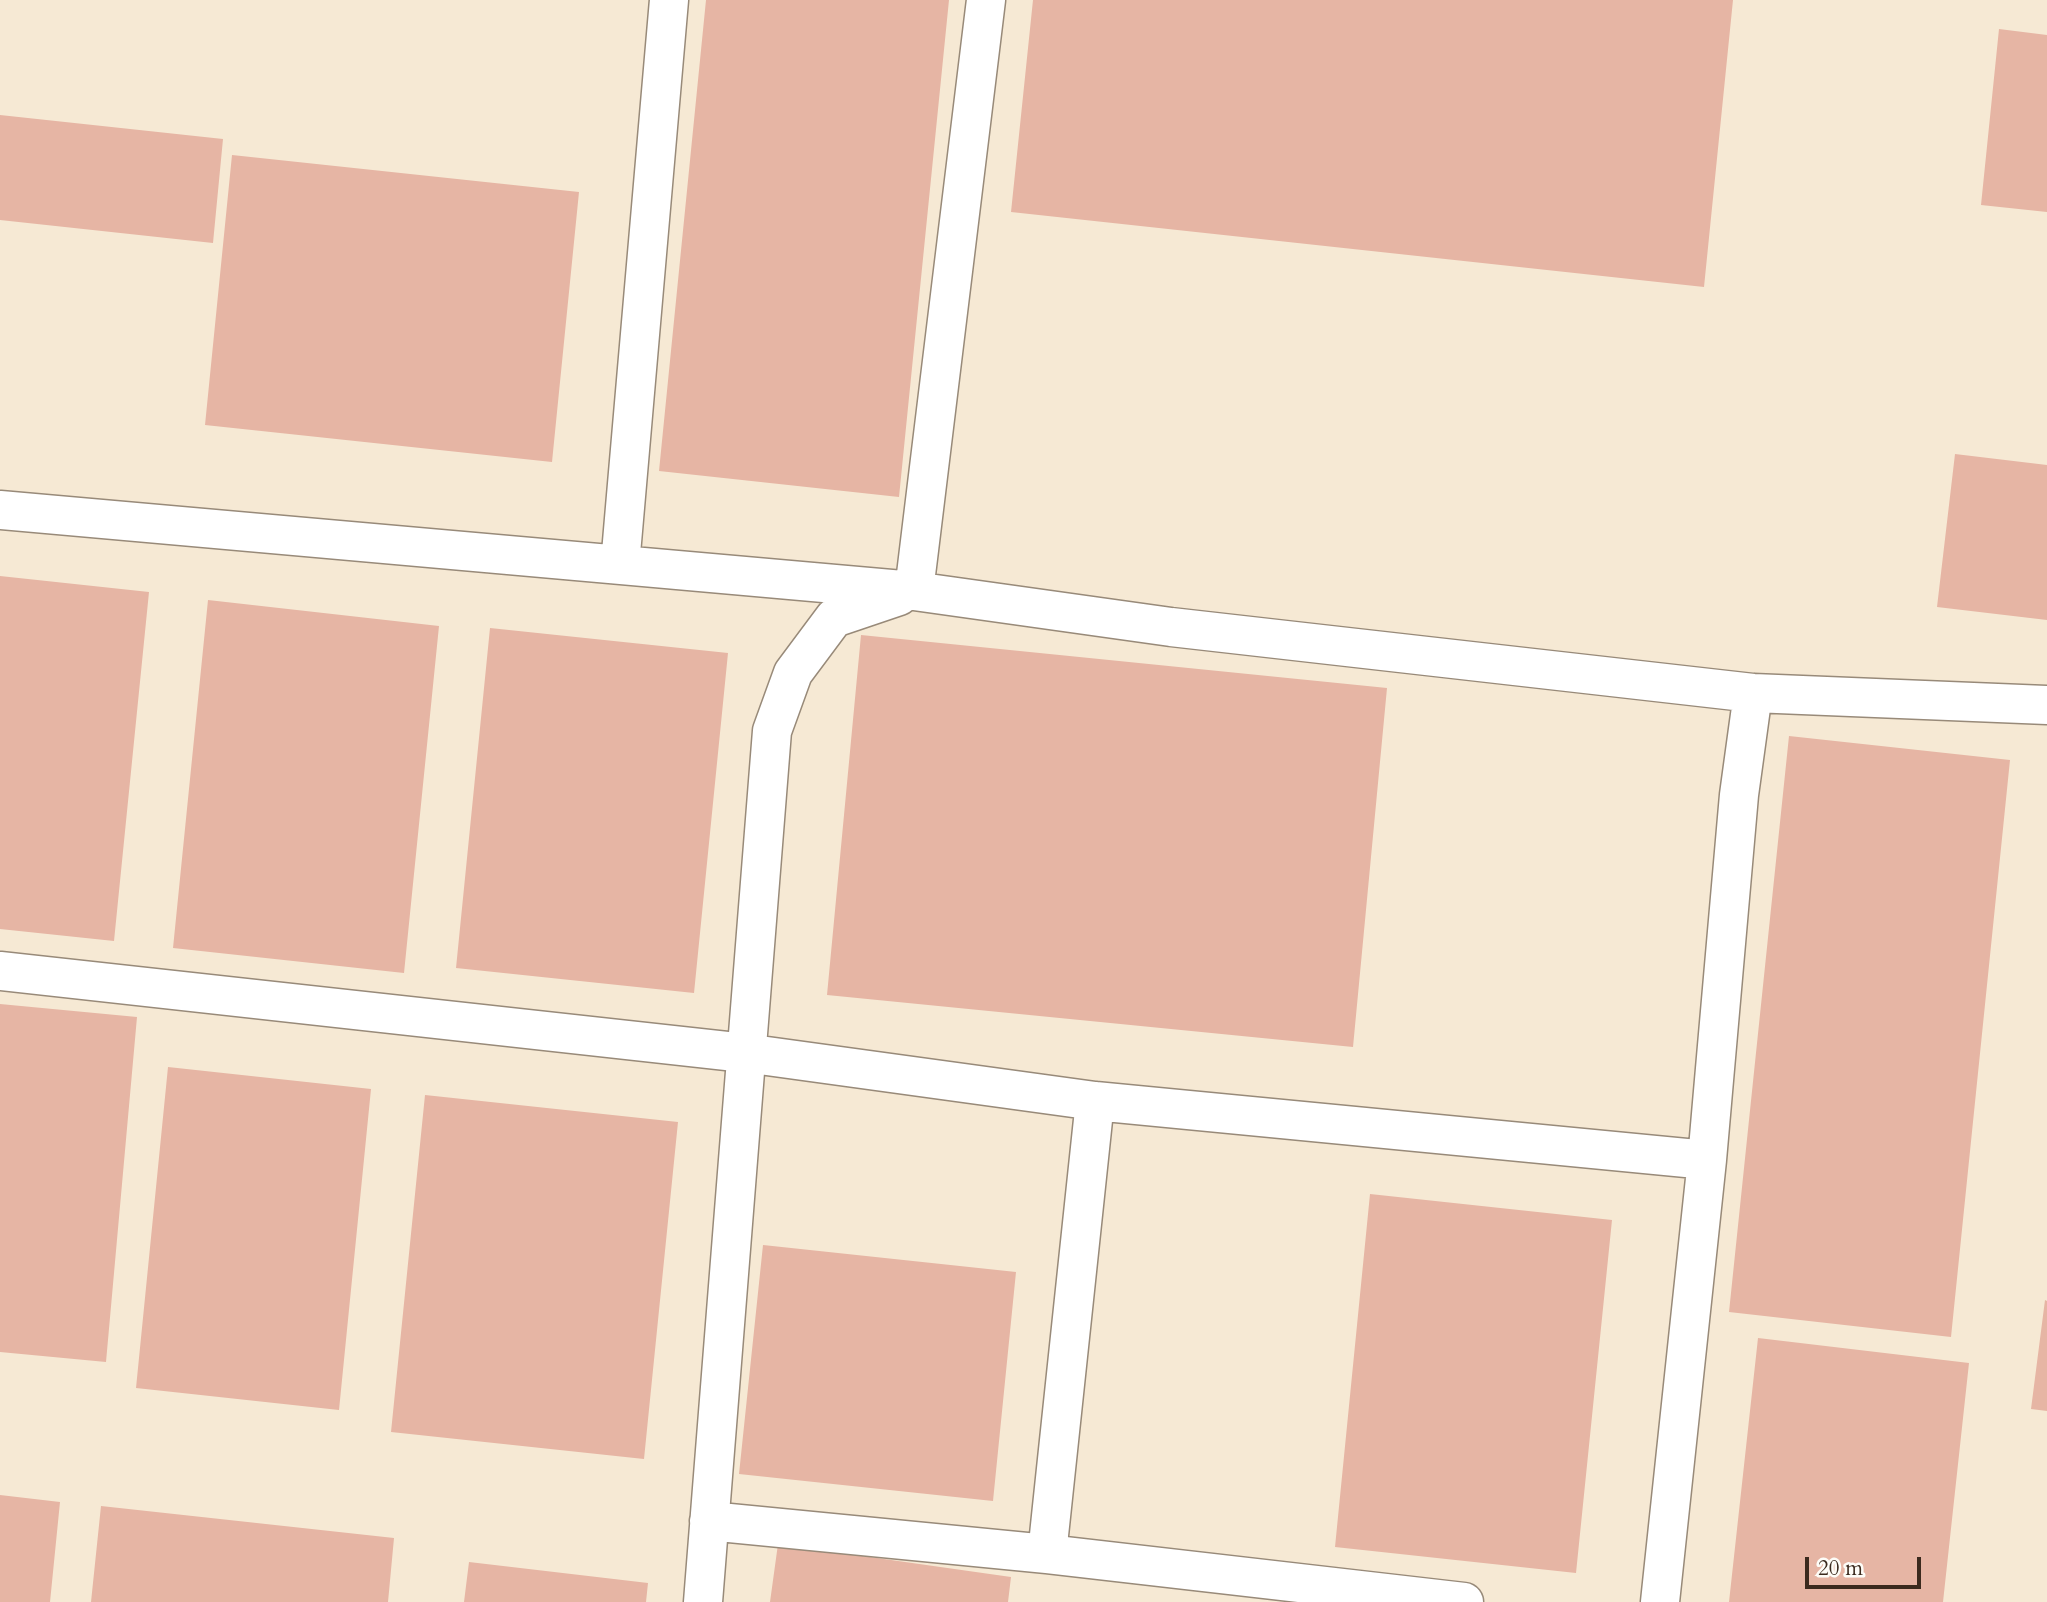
<!DOCTYPE html>
<style>
body{margin:0}
#map{position:relative;width:2047px;height:1602px;overflow:hidden;background:#f6e9d4;font-family:Cardo,serif}
canvas{display:block}
.scale{position:absolute;left:1805px;top:1557px;width:116px;height:32px;box-sizing:border-box;border:4px solid #3b2a1e;border-top:0;padding-left:9px;font-size:21px;line-height:24px;white-space:nowrap;color:#3b2a1e;-webkit-text-stroke:5px #fdfcf7;paint-order:stroke}
</style>
<div id="map">
<canvas width="2047" height="1602"></canvas>
<div class="scale">20 m</div>
</div>
<script>
const ctx = document.querySelector('canvas').getContext('2d');
ctx.lineJoin = 'round';
function fillPath(path, color) {
  ctx.fillStyle = color;
  ctx.fill(path, 'evenodd');
}
function trace(path, color, width, dash) {
  ctx.strokeStyle = color;
  ctx.lineWidth = width;
  ctx.lineCap = dash ? 'butt' : 'round';
  ctx.setLineDash(dash || []);
  ctx.stroke(path);
}
const building = new Path2D(`
 M706,0H949L899,497L659,471Z
 M1033,0H1733L1704,287L1011,212Z
 M1999,29L2047,35V212L1981,205Z
 M0,115L223,139L213,243L0,220Z
 M232,155L579,192L552,462L205,425Z
 M1955,454L2047,465V620L1937,607Z
 M0,576L149,592L114,941L0,929Z
 M208,600L439,626L404,973L173,948Z
 M490,628L728,653L694,993L456,968Z
 M861,635L1387,688L1353,1047L827,995Z
 M1789,736L2010,760L1951,1337L1729,1312Z
 M0,1004L137,1017L106,1362L0,1352Z
 M168,1067L371,1089L339,1410L136,1388Z
 M425,1095L678,1122L644,1459L391,1432Z
 M1370,1194L1612,1220L1576,1573L1335,1547Z
 M763,1245L1016,1272L993,1501L739,1474Z
 M2045,1300L2047,1301V1411L2031,1409Z
 M1758,1338L1969,1363L1943,1602H1729Z
 M0,1495L60,1502L50,1602H0Z
 M101,1506L394,1538L388,1602H91Z
 M778,1544L1011,1577L1008,1602H770Z
 M469,1562L648,1583L646,1602H464Z`);
const minor = new Path2D(`
 M0,510L914,591L1171,627L1753,693L2047,705
 M620,565L669,0
 M914,591L986,0
 M0,971L745,1053L1095,1101L1707,1160
 M709,1521L1047,1554L1464,1602
 M1047,1554L1095,1101
 M703,1602L772,731L793,673L834,618L899,596
 M1660,1602L1707,1160L1739,795L1753,693`);
fillPath(building, '#e6b5a4');
trace(minor, '#988a79', 41);
trace(minor, '#fff', 38);
</script>
